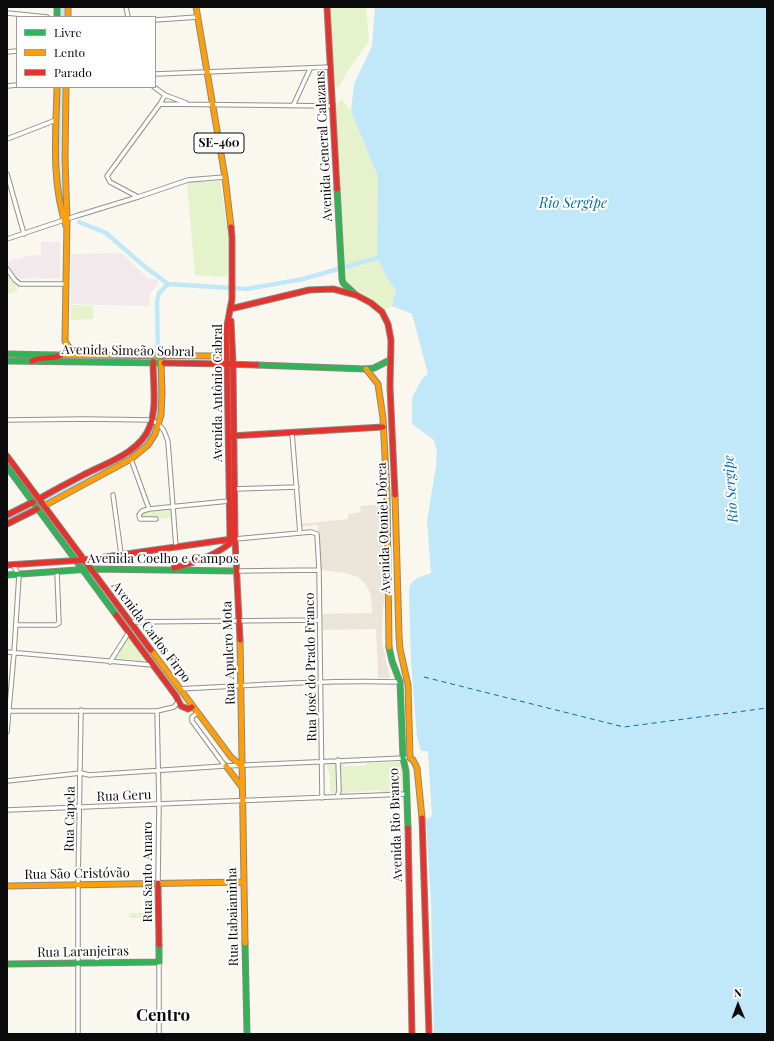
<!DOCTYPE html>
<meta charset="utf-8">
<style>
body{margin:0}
#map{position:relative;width:774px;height:1041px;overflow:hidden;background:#faf7ee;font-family:"Playfair Display",serif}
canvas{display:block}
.frame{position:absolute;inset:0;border:8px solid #0b0b0b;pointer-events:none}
.legend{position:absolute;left:16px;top:16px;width:140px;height:72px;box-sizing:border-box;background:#fff;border:1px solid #9d9d9d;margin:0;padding:5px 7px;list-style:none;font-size:12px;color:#0b0b0b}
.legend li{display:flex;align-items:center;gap:8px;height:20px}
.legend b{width:20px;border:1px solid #9d9d9d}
.north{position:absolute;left:718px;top:985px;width:40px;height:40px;-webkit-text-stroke:3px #fff;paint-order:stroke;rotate:359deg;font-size:11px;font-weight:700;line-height:16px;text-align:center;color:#0b0b0b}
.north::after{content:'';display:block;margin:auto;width:14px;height:18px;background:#0b0b0b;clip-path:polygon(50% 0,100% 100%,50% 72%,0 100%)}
</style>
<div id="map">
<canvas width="774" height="1041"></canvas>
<div class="frame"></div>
<ul class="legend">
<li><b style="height:5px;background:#30b455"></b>Livre</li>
<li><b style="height:5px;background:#ff9f0a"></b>Lento</li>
<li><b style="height:5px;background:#e5322d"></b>Parado</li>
</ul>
<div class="north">N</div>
</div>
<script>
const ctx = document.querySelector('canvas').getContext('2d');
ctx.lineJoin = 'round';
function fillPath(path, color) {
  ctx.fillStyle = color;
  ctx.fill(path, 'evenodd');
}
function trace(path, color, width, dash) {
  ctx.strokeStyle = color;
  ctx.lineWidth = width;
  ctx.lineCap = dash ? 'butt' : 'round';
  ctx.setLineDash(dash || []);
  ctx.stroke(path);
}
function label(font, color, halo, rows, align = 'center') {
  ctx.font = font + ' "Playfair Display",serif';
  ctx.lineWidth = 4;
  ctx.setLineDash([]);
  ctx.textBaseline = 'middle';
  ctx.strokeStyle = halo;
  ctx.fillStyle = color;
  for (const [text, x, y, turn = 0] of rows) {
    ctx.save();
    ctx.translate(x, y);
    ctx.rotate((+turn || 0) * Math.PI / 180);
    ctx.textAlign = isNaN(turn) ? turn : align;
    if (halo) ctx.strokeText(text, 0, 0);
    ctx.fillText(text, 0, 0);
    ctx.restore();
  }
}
const industrial = new Path2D(`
 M41,242H60V278L17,279L7,262L28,256L41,255Z
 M122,253L147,278L159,281L149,296L150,306L71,304V254Z`);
const green = new Path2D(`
 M329,7H366L369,41L348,70L339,87H335Z
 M342,99L351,111L378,177L377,258L390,283L396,289L392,306L382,312L343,283L333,106Z
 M220,181L228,231L227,277L195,275L187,182Z
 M7,274L18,290L7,295Z
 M71,305L93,306V319L71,320Z
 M170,509L171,518L160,519V517L141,519L140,512Z
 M129,637L145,661L115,658Z
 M329,762H335L337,763L336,769L337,792L333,793L330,791V773L328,770L327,765Z
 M401,762L403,763L404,792L381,794V790L355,792L349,791L346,795L341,794L339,768L340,765L343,763L345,767C352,764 362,769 369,763Z
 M130,913H155V918H129Z`);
const plaza = new Path2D(`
 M382,504L384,604L383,606L382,643L390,678H378L376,629L323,630V614L372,613L371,595L366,585L358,577L345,573L321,570L318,525L300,527V524L348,519V514L361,512L360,506Z
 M91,573L187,702L189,706L185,707V703L88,575Z`);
const water = new Path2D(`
 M375,7H767V1034H434L431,901L426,820L432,816L428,751H421L417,737L411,662L409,590C411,578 421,577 431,573L427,521L436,466L437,452L434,440L412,424V398L422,379L428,374L412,314L392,306L396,289L390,283L377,258L378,177L351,111L354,84L372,46Z`);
const canal = new Path2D(`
 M62,17V7
 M60,87L58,166L63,205
 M79,222L106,233L144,266L168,284L247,289L303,279L377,258
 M7,521L133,454C147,443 154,435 159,416L157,301L159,293L168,284`);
const ferry = new Path2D(`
 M424,677L624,727L767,708`);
const street = new Path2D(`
 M126,7L128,17
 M7,13L47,17
 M155,20L198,17
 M7,52L17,51
 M155,74L331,67
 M7,86L17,85
 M154,87L165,95L186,103
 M160,104L333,106
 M293,106L310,69
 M7,139L56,120
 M7,174L24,234
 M138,197L110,182L107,176L160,104L165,95
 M7,239L76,216L138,197L188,180L225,177
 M7,269L15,280L20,284H66
 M7,420L85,419L151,420C162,425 165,431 168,442L176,547
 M292,433L300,533
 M131,459L149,509
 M234,489L297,487
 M113,495L121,554
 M156,519H140L139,515L142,511L149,509L229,501
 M235,539L300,533L311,532L317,534L319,570L322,798
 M237,571L319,570
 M131,622L320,620
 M16,625H56L59,623L57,572
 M7,652L153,665
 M110,662L129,632
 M180,689C253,685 327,680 400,682
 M7,711H157L174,707L178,702
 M157,711L159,805L158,883
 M197,713L192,717V721L225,766
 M7,732L14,653L19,575L13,565
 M7,781L81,773L89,775L225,766L405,758
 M337,797L339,791L338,760
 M7,810L407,794
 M78,1034V884L81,710
 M159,1034V962`);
const fast = new Path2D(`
 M57,7V17
 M337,189L342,279L343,283L355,294
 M7,354L58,355
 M7,361L164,363
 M257,365L366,369L374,368L390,360
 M7,467L116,615
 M7,575L90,569L237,571
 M389,647L392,661L400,682L403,758L406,771L408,828
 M245,943L247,1034
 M7,964L159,962V945`);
const slow = new Path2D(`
 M68,7V17
 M196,7L225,177L231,227
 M57,87C56,134 51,180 66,226
 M66,87L65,159L67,219L65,341L68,346L78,355
 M61,355L215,356L221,354L227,348
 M366,369L378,384L383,418L387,495L389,647
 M395,495L399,636L400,649L408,685L410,758L413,760L417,768L422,818
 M44,506L131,459L148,445L155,434L161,415L162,393L161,362
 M240,640L245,943
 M151,650L231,757L241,766
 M226,766L241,786
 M7,886L243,882`);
const jam = new Path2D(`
 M327,7L337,189
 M231,227L232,237V299L226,331L227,364L257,365
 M230,309L309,290L333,289L356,295L371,303L382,312L388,324L391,340L390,387L395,495
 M231,321L233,364
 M32,361C41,356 52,360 61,355
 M164,363L227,364L230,540
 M233,364L235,539L240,640
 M230,436L383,427
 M7,456L151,650
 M39,499C54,490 70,482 85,474C107,463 141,452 150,426C157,407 153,382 153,362
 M7,515L33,502
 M7,524L37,509
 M7,565L84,560L232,539
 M174,568C196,562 218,555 235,539
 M116,615L176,696L181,706L188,709L192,707
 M422,818L429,1034
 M408,828L412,1034
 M158,883L159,945`);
const shields = [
 [219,143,50]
];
const shieldNames = [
 ["SE-460",219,143]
];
const streetNames = [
 ["Avenida General Calazans",324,146,-93],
 ["Avenida Simeão Sobral",128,351,1],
 ["Avenida Antônio Cabral",218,393,-90],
 ["Avenida Otoniel Dórea",384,528,-92],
 ["Avenida Coelho e Campos",163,559],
 ["Avenida Carlos Firpo",151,632,53],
 ["Rua Apulcro Mota",229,653,-92],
 ["Rua José do Prado Franco",311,667,-91],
 ["Rua Geru",124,796,-2],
 ["Rua Capela",70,819,-89],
 ["Avenida Rio Branco",396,825,-92],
 ["Rua Santo Amaro",148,872,-90],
 ["Rua São Cristóvão",77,874,-1],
 ["Rua Itabaianinha",233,917,-91],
 ["Rua Laranjeiras",83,952,-1]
];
const waterNames = [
 ["Rio Sergipe",573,204],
 ["Rio Sergipe",731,489,-94]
];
const districtNames = [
 ["Centro",163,1016]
];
fillPath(industrial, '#f1e9ec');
fillPath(green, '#e5f2cb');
fillPath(plaza, '#ebe5d9');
fillPath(water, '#c0e8f8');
trace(canal, '#c0e8f8', 4.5);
trace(ferry, '#0a6da7', 1, [5, 4]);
trace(street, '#93918d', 5.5);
trace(fast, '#898884', 7);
trace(slow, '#898884', 7);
trace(jam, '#898884', 7);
trace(street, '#fefefc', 3.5);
trace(fast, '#30b455', 5);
trace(slow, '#ff9f0a', 5);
trace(jam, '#e5322d', 5);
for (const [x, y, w] of shields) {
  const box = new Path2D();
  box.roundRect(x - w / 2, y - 10, w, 20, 3);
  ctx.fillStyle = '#fff';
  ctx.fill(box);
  trace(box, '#0b0b0b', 1);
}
label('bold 12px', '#0b0b0b', null, shieldNames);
label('13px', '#0b0b0b', '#fff', streetNames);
label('italic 14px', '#0a6da7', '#fff', waterNames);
label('bold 17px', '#0b0b0b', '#fff', districtNames);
</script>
